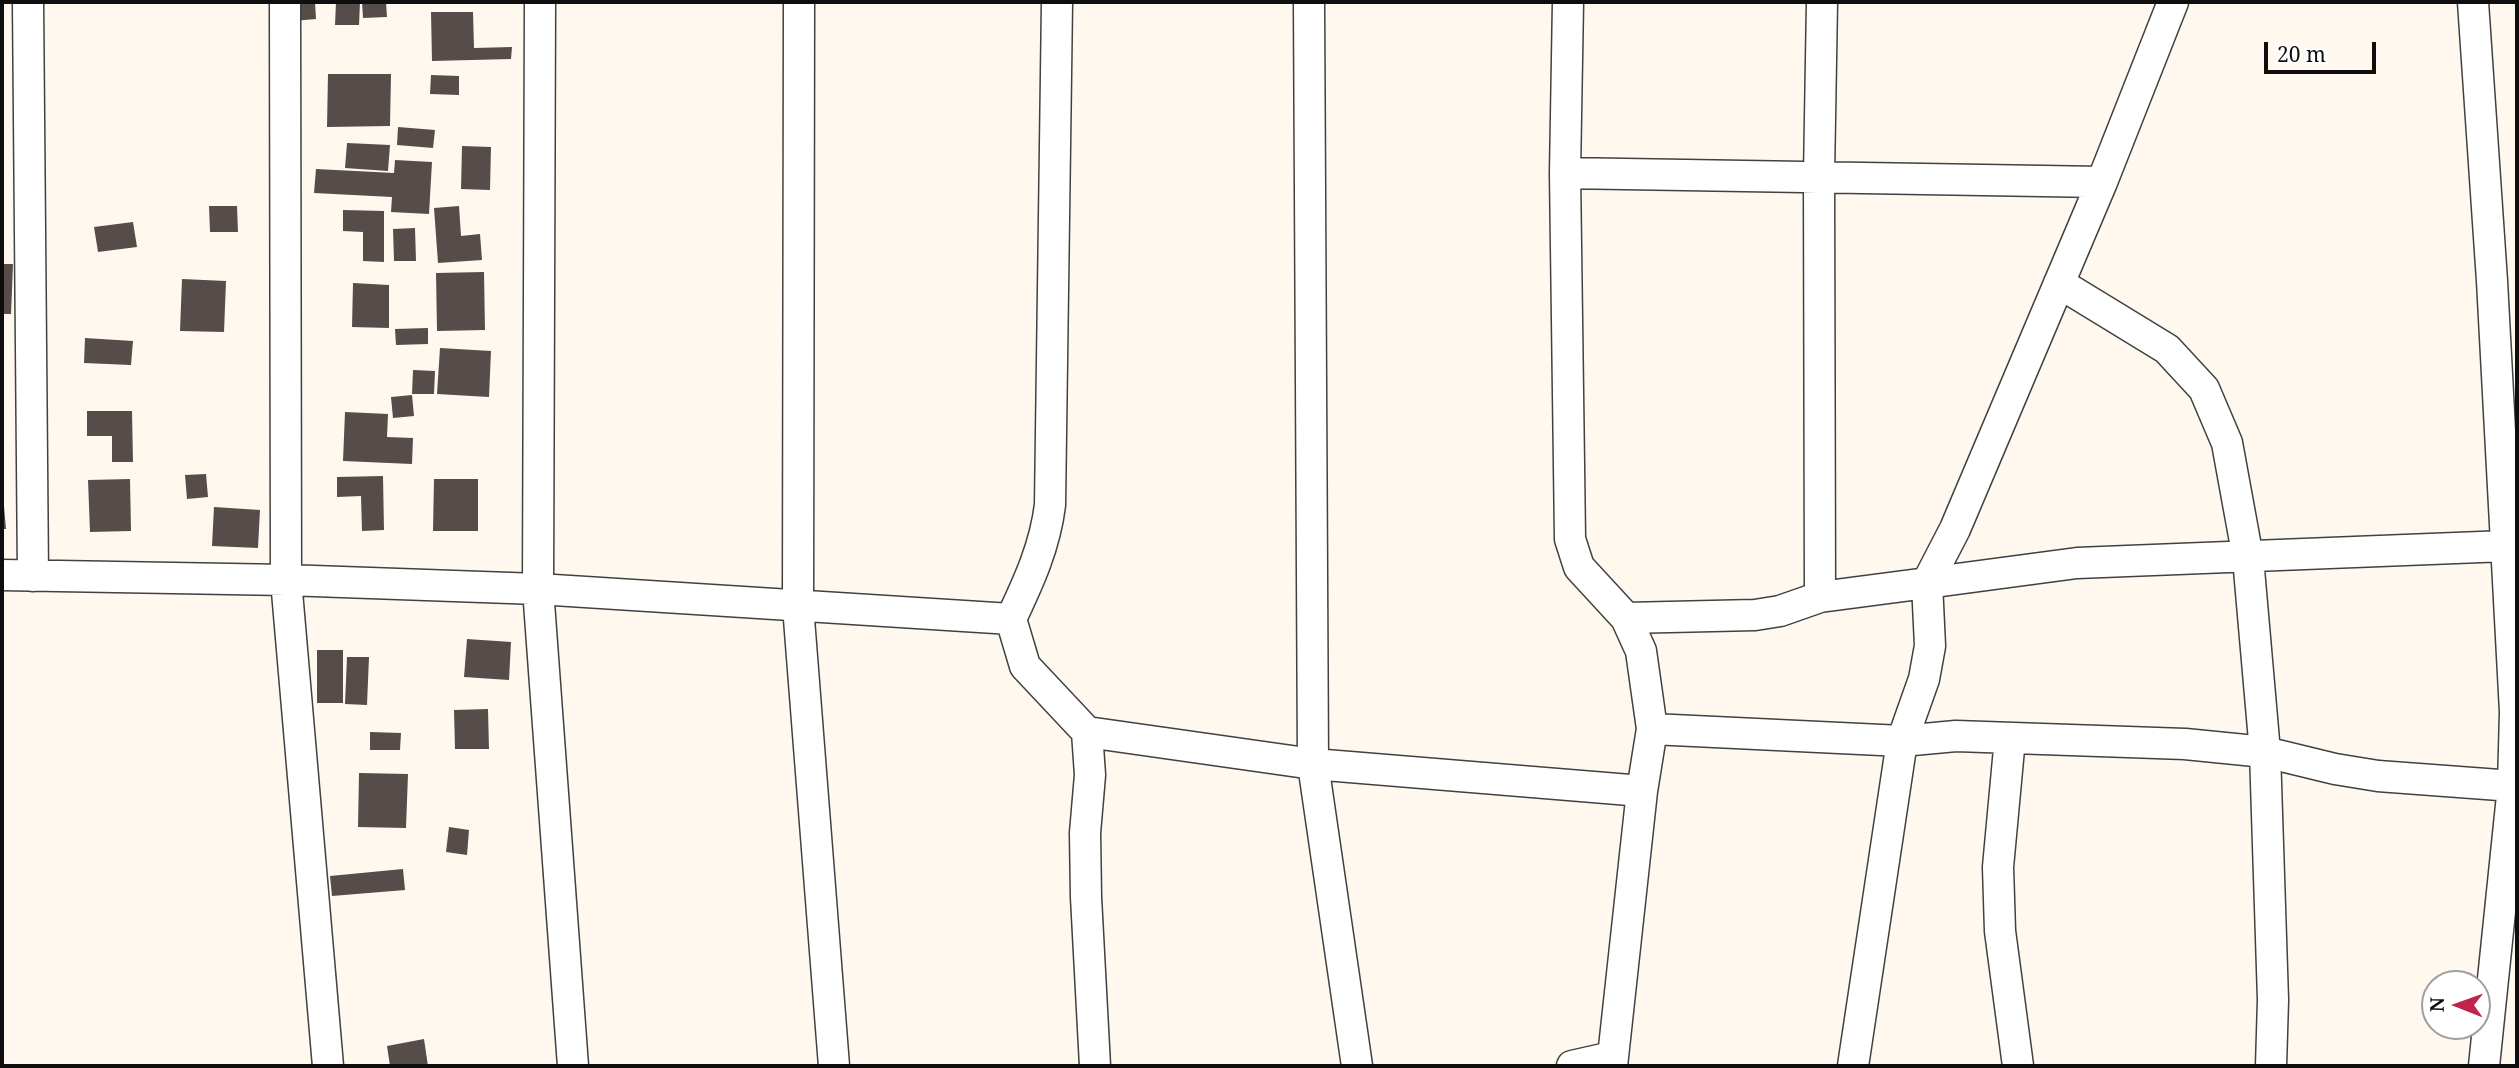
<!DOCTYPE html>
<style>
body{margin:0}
#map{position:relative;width:2519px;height:1068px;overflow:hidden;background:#fff8ee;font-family:"Noto Serif",serif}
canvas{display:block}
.frame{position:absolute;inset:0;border:4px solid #0e0e0e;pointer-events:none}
.north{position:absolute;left:2421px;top:970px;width:70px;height:70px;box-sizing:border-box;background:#fff;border:2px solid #9f9f9f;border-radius:50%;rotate:271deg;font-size:19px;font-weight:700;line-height:28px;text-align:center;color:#0e0e0e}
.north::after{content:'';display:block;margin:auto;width:24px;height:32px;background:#bf244d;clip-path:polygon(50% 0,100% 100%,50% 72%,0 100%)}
.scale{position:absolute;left:2264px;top:42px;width:112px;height:32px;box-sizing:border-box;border:4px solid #0e0e0e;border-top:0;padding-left:9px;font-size:21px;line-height:24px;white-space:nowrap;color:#0e0e0e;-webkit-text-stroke:5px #fff;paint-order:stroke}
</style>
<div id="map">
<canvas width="2519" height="1068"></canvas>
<div class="frame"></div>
<div class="north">N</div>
<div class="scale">20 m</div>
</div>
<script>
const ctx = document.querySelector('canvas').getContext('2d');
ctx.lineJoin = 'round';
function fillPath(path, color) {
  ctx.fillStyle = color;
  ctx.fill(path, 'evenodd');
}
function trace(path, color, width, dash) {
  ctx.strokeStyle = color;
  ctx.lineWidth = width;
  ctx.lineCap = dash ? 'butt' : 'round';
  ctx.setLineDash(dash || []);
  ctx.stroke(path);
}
const building = new Path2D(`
 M292,2H315L316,19L293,21Z
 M336,2H360L359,25H335Z
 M362,2H386L387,17L363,18Z
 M431,12H473L474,48L512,47L511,59L432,61Z
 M328,74H391L390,126L327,127Z
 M431,75L459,76V95L430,94Z
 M398,127L435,130L433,148L397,145Z
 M347,143L390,145L388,171L345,168Z
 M462,146L491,147L490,190L461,189Z
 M395,160L432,162L429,214L391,212L392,197L314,193L316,169L394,173Z
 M209,206H237L238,232H210Z
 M459,206L461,236L480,234L482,260L438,263L434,208Z
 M343,210L384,211V262L363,261V232L343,231Z
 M133,222L137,247L98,252L94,227Z
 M415,228L416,261H394L393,229Z
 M2,264H13L11,314H2Z
 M484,272L485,330L437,331L436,273Z
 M182,279L226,281L224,332L180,331Z
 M353,283L389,285V328L352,327Z
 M428,328V344L396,345L395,329Z
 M85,338L133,341L131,365L84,363Z
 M440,348L491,351L489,397L437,394Z
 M413,370L435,371L434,394H412Z
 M412,395L414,416L393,418L391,397Z
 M87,411H132L133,462H112V436H87Z
 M345,412L388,414L387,437L413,438L412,464L343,461Z
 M206,474L208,497L187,499L185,475Z
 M383,476L384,530L362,531L361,496L337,497V477Z
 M130,479L131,531L90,532L88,480Z
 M434,479H478V531H433Z
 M2,506H4L6,529H2Z
 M214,507L260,510L258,548L212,546Z
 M467,639L511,642L509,680L464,677Z
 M317,650H343V703H317Z
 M347,657H369L367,705L345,704Z
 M488,709L489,749H455L454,710Z
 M370,732L401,733L400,750H370Z
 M359,773L408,774L406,828L358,827Z
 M449,827L469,830L467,855L446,852Z
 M403,869L405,890L332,896L330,876Z
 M424,1039L428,1066H390L387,1046Z`);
const street = new Path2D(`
 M28,2L33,576
 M285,2L286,580L328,1066
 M540,2L538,589L573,1066
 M799,2L798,606L834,1066
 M1057,2L1050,505C1045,546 1029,581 1011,619L1025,666L1087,732L1090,775L1085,833L1086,897L1095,1066
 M1309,2L1313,764L1357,1066
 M1568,2L1565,173L1570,539L1579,567L1626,618L1641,651L1652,729L1642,791L1612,1066
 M2473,2L2492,281L2515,712L2513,786L2484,1066
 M1565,173L2102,182
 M2059,283L2167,349L2204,389L2227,443L2248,558L2265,752L2273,1000L2271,1066
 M2,575L286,580L538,589L1011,619
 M1820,597L1819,176L1822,2
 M1626,618L1755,615L1780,611L1820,597L1927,583L1955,529L2102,182L2173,2
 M1652,729L1902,741L1956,736L2185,744L2265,752L2335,769L2378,776L2513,786
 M1087,732L1313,764L1642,791
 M2010,738L1998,867L2000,931L2018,1066
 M1572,1066L1612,1057
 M1853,1066L1902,741L1924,679L1930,646L1927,583L2077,563L2506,546`);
fillPath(building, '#564c4a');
trace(street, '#414141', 33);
trace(street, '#fff', 30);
</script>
